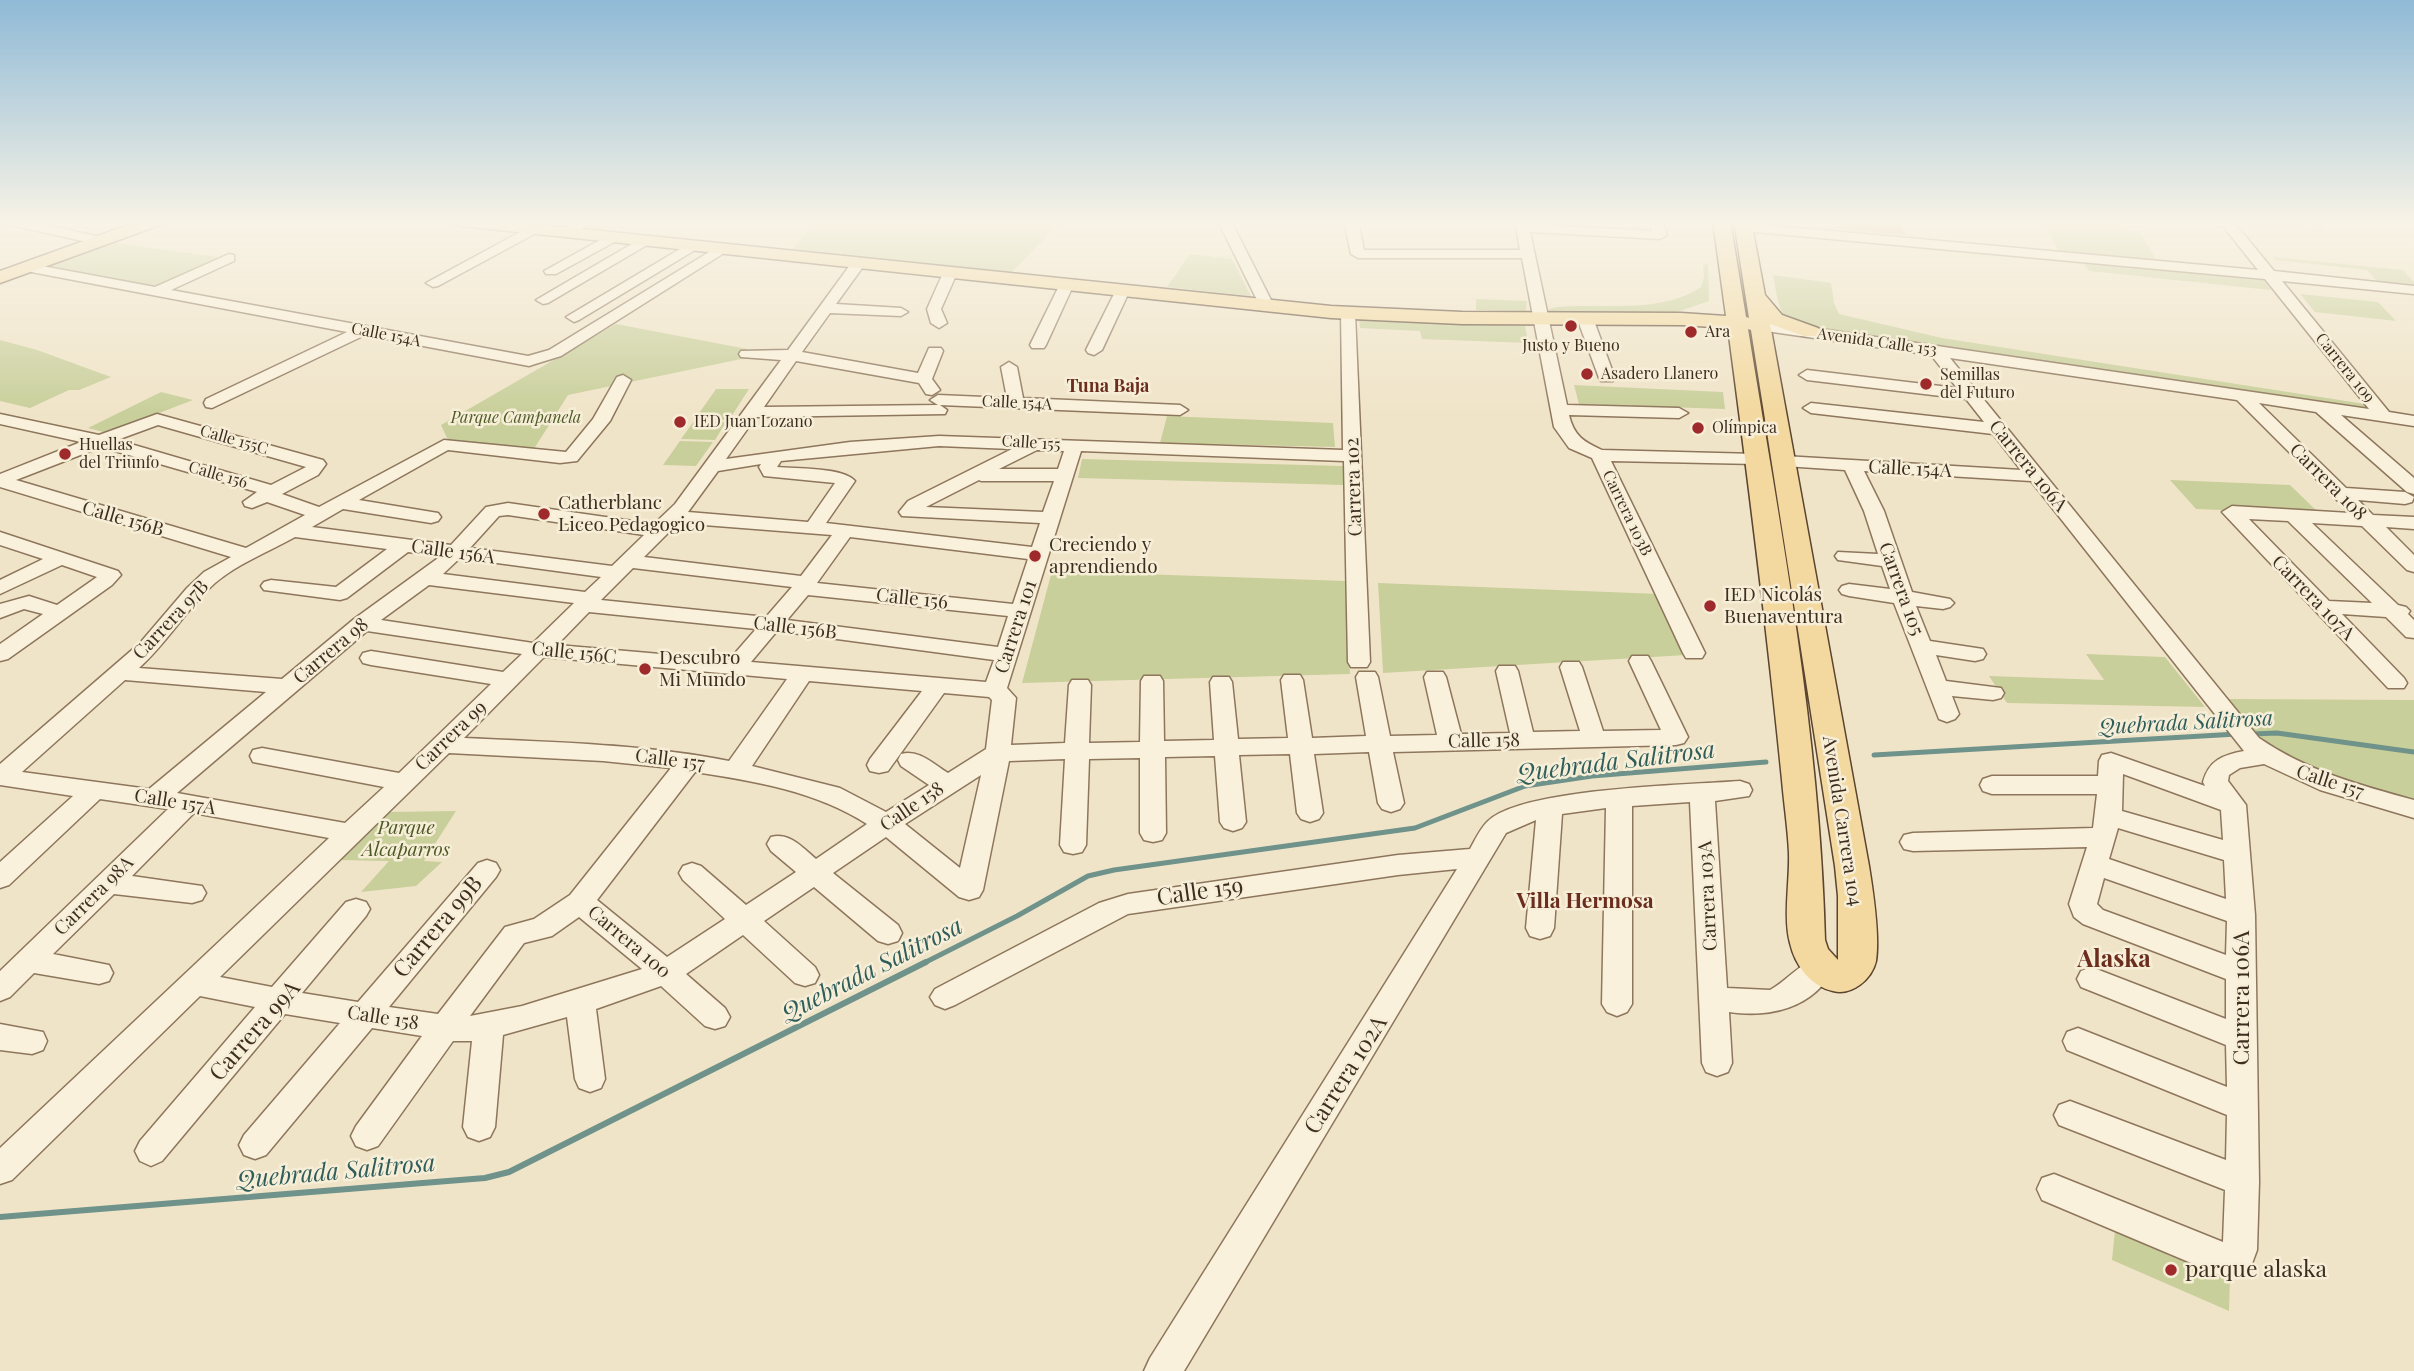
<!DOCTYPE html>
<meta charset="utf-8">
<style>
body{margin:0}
canvas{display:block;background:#f0e4c8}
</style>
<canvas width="2414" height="1371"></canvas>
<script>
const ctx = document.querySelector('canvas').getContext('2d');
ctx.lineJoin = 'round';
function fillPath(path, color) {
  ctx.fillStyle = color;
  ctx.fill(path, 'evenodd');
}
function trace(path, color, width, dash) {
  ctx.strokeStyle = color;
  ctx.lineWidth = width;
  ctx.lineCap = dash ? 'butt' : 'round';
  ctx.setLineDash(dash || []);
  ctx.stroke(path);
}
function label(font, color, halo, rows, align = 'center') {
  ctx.font = font + ' "Playfair Display",serif';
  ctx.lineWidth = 5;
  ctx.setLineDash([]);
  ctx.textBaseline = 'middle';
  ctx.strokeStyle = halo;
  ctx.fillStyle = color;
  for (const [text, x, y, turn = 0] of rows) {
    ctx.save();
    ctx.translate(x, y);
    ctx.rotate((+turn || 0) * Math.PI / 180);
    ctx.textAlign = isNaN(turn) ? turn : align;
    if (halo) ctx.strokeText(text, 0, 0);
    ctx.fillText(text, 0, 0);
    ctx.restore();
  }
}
const green = new Path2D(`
 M815,221H1062L1007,277L790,252Z
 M1344,221L1346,228L1301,226L1244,230L1239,222Z
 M2044,221H2117L2122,228L2139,231L2157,261L2058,251Z
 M2242,221H2317L2327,232L2245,224Z
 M108,242L225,258L155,289L44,266Z
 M1190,254L1232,259L1251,296L1167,287Z
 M2273,257L2403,270L2414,282V288L2380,284L2367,270L2276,260Z
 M2080,258L2261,276L2271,290L2089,271Z
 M1708,263L1709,301L1677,312H1549V309L1557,307C1603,303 1662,314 1701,287L1704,277L1703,266Z
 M1773,275L1831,283L1834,303L1839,314L1942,338L2365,404L2372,414L1830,332C1781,319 1782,326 1773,275Z
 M2300,294L2378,302L2396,321L2315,312Z
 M1476,299L1527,301L1526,311L1476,310Z
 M1359,319L1525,326L1528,343L1422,339L1420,331L1360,328Z
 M616,324L747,349L746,358L568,395L532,452L448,440L441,425Z
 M0,340L37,350L111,377L79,390H69L30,408L0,401Z
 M1574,385L1723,392L1725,409L1579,404Z
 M716,389H749L729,420L695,419Z
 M161,392L193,400L107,433L88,428Z
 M1167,416L1333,423L1335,447L1160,443Z
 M694,421L726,422L715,440L681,439Z
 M680,441L713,442L696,466L663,465Z
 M1082,459L1343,466L1344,485L1078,478Z
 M2170,480L2290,485L2320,514L2196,509Z
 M1052,571L1346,581L1350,674L1022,683Z
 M1378,583L1660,594L1686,655L1383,673Z
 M2086,654L2165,657L2205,707L2007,703L1989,676L2104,680Z
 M2228,699L2414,700V801L2316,772L2273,752Z
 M456,811L424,861L442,862L416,886L361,892L389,861L337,860L385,812Z
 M2115,1230L2230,1279L2229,1311L2112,1260Z`);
const streamFar1 = new Path2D(`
 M2252,734L2277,733L2414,752
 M1874,755L2237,734
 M922,964L1017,916L1088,876L1114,870L1415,828L1525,786L1592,776L1766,762`);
const stream = new Path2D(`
 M0,1217L485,1178L509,1172L926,962`);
const building = new Path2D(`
 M1841,221H1899L1906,235L1840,229Z`);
const minor = new Path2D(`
 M5,221H28L105,238L107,241L100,245L7,224Z
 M578,221H594L571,235H561V229Z
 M1218,221H1231L1271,300L1265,309L1260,310L1253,306L1257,300Z
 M1344,221H1358L1364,250H1520L1515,221H1527L1528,224L1652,231L1650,221H1662L1667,235L1660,239L1530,232L1567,405L1679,408L1688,413L1679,418L1569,415C1574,436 1584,442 1602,450L1756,454L1765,459L1756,464L1611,461L1705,653L1702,658H1686L1683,653L1592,458L1569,448L1554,427L1522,258H1358L1351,254Z
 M2219,221H2233L2274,271L2414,286V294L2282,281L2389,412L2414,416V426L2341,415L2414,478V494L2407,492L2316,412L2259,403L2346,488L2405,492L2414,497L2412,502L2405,504L2358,500L2373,515L2414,517V529L2386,527L2414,555V572L2407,570L2362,526L2312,523L2398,605L2406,607L2410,611L2408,614L2414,620V638L2406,637L2386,617L2342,614L2404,678L2407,683L2404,688H2388L2222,512L2232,506L2350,513L2237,400L1950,358L2259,738C2307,771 2359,785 2414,800V818L2320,790L2264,764L2240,768L2229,775L2228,781L2246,805L2255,915L2259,1182L2257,1250L2250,1269L2222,1276L2042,1200L2037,1189L2042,1178L2054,1174L2223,1242L2225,1190L2059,1125L2054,1115L2059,1105L2070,1101L2226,1160L2227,1115L2067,1050L2063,1041L2067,1032L2078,1028L2227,1087L2226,1045L2081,987L2077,979L2081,971L2091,967L2226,1019V979L2083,924L2074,917L2069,904L2087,847L1913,851L1904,849L1900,842L1904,835L1913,833L2093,828L2097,794H1992L1983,791L1980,785L1983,779L1992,776H2098L2099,761L2102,755L2111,753L2205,786L2203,782C2209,760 2223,755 2244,751L2031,481L1864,471L1884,511L1912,592L1950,599L1954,603L1950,607L1943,609L1916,606L1930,641L1983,649L1986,654L1983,659L1975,661L1936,655L1946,681L2001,688L2004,693L2001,698L1993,700L1952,696L1959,714L1955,719L1947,722L1939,719L1894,603L1849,596L1842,594L1839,590L1842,586L1849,584L1890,589L1882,566L1838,560L1835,556L1838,552L1878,554L1864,511L1845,470L1784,466L1775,461L1784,456L2021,470L1993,434L1811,413L1803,408L1811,403L1984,422L1966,399L1807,380L1799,375L1807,370L1957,388L1931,355L1759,330L1751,325L1759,320L2369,409L2265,279L1744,231L1737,227L1744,223L2258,270ZM2249,519L2288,521L2372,603L2329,601ZM2123,774L2221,810L2223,840L2122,811ZM2118,828L2224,860L2226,899L2109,859ZM2104,878L2227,921L2226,955L2103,910L2097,904Z
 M533,225L538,226V232L438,286L433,287L426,283Z
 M611,234L616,235V241L556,274H546L544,271Z
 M642,238L649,242L647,245L548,303L543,304L536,300Z
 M690,243L697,247L695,250L579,320L574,322L566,317Z
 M719,246L724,247V253L561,356L535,364L529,366L365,335L212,408L206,407L204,403L206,399L347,332L26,271L19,267L26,263L155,287L229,254L234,255V261L171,290L528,356L549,350Z
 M858,260L865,264L836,304L901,308L908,312L901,316L830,313L802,352L918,373L929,348H941L943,351L932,379L940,390L932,395L926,394L919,383L796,361L764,407L938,405L930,400L938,395L1007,398L1001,367L1009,362L1017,367L1023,398L1180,405L1188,410L1180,415L940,405L947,410L945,414L756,417L726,459L850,442L939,436L1343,450L1341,313L1348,309L1355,313L1370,662L1367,667H1351L1348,662L1344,461L1081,451L1007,688L1016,698L1011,745L1065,743L1069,685L1072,680H1088L1091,685L1089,743L1140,742L1141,681L1144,676H1160L1163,681L1164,741L1214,740L1210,682L1213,677H1229L1232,682L1238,739L1288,738L1281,680L1284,675H1300L1303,680L1312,738L1366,736L1356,677L1359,672H1375L1378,677L1390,736L1437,735L1424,677L1427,672H1443L1446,677L1461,734L1510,733L1496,671L1499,666H1515L1518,671L1533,732L1580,731L1560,667L1563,662H1579L1582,667L1603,731L1661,730L1629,661L1632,656H1648L1651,661L1688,737L1684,743L1676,745L1393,752L1404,803L1400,809L1391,812L1382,809L1378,803L1369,752L1314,754L1323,813L1319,819L1310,822L1301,819L1297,813L1290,754L1239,755L1246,822L1242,828L1233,831L1224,828L1220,822L1215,756L1165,757L1166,833L1162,840L1153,842L1144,840L1140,833V758L1089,759L1086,845L1082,852L1073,854L1064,852L1060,845L1065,759L1009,761L983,890L979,897L969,900L959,897L886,837L833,873L898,925L902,933L898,941L888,944L878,941L814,887L764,921L815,967L819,975L815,983L805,986L795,983L743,935L686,974L725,1008L730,1017L725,1026L715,1029L705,1026L661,986L596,1009L605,1079L601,1088L590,1092L579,1088L575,1079L567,1017L503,1035L495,1127L490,1137L479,1141L468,1137L463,1127L472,1041H453L378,1146L367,1150L356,1146L351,1136L356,1126L422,1036L372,1028L266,1155L255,1159L244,1155L239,1145L244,1135L340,1023L285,1014L162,1161L151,1166L140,1161L135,1151L140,1141L255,1007L200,996L12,1180L0,1184V1148L329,838L194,813L132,876L202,886L206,893L202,900L192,903L114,894L53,954L109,965L113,973L109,981L99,984L34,973L10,997L0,1001V971L168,809L100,799L9,885L0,888V862L73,796L0,785V764L140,643L187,588L204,572L231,557L0,487V474L81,442L0,424V414L99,435L157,414L323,460L326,464L318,475L282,494L319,507L444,440L566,452L593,419L617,377L623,375L631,380L610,421L577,461L560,463L448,450L359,500L438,513L441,517L438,521L431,523L343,509L312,527L451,545L486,507L508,503L654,524L675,504L781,360L741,357L739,354L741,351L788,350L853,261ZM158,425L306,467L271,485L117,440ZM939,446L1012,449L908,501L899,512L902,516L1040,523L1032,547L826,523L855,481C843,467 796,469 777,467L781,461ZM101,447L257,492L243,502L245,506L252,508L267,502L305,515L246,548L16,480ZM1037,450L1064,451L1058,469H999ZM761,464L759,467L764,476L835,483L808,522L688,512L718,471ZM979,480L981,481H1054L1043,512L926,507ZM508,515L644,535L612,566L470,548L499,516ZM678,523L832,535L801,576L644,557ZM295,537L387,549L336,587L271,580L264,582L261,586L264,590L340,600L347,598L408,552L441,556L354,619L282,679L139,668C168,642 187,608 215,583C237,564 270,551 295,537ZM850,537L1028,559L1013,604L817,583ZM460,558L601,577L585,592L443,574ZM633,568L792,587L766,617L601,600ZM429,585L574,603L533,643L381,620ZM808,595L1008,616L998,647L787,620ZM589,612L756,629L729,660L557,645ZM367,631L522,654L503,672L371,651L363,653L360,658L363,663L371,665L491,684L399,773L262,748L253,750L250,756L253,762L384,787L345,823L177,793ZM777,631L994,660L986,682L751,662ZM544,657L787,679L729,761C643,744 552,742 464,738ZM125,680L266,692L149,789L22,772ZM809,681L922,691L870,759L867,765L870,771L879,773L888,771L944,693L989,697L992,700L986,749L948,773C933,764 919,749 901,754L898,760L901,766L929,785L886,812L840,788L752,766ZM449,753L603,761L671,768L570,895L534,919L505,927L438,1014L389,1007L496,877L500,870L496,863L487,860L478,863L358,1002L302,993L366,916L370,909L366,902L356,899L346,902L272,987L220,977ZM695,772C754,781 816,791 867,824L816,859C802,847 789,832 771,837L767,844L771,851L796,872L746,905L701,866L692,863L683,866L679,873L683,880L725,919L667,957L597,900ZM981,775L960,868L905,824ZM579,917L642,969L522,1006L470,1016L524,943L552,936Z
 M950,269L957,273L941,309L947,323L939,328L931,323L927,309L943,273Z
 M1066,282L1073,286L1046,345L1044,348H1032L1030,345L1059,286Z
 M1122,288L1129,292L1102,350L1094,355L1088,353L1086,350L1115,292Z
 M1585,313L1593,318L1615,378L1613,381H1601L1599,378L1577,318Z
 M0,532L118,571L121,575L112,585L8,659L0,661V644L43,614L24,609L0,618V604L29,596L57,605L97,577L62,565L0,594V580L43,559L0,545Z
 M1740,781L1749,784L1752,790L1749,796L1715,801L1727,988L1770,990C1790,980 1807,952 1830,960L1834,968C1814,1008 1770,1018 1729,1012L1732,1063L1728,1072L1717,1076L1706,1072L1702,1063L1690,802L1632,806V1004L1627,1012L1617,1016L1607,1012L1602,1004L1606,808L1562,814L1554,928L1550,936L1540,939L1530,936L1526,928L1536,820L1506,833L1184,1371H1144L1150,1358L1457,869L1398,875L1128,914L955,1005L945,1009L935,1005L930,997L935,989L1099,903L1128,894L1398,855L1470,849C1475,840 1480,829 1487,822C1519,788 1689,785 1740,781Z
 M0,1024L43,1032L47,1041L43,1050L32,1054L0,1050Z`);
const major = new Path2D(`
 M139,221H163L160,225L0,283V271Z
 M452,221H504L1331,306L1462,312L1681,313L1726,316L1713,221H1730L1746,317L1749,318L1734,221H1751L1765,295L1782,315L1818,328L1821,332L1818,336H1804L1770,324L1869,866C1873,891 1880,936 1876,961C1872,979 1852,996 1833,991C1810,986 1795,965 1790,943C1783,917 1790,880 1789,853C1788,829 1784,804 1782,780C1767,629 1748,479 1728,328L1681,325L1462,324L1331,318L461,226ZM1748,329L1751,330L1835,866L1838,896V960L1828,949L1825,940C1820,735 1781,531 1748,329Z`);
const markers = [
 [1571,326,7,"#9e2a2b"],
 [1691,332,7,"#9e2a2b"],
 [1587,374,7,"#9e2a2b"],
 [1926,384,7,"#9e2a2b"],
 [680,422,7,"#9e2a2b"],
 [1698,428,7,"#9e2a2b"],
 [65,454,7,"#9e2a2b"],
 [544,514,7,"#9e2a2b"],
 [1035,556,7,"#9e2a2b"],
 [1710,606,7,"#9e2a2b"],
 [645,669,7,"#9e2a2b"],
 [2171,1270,7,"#9e2a2b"]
];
const farPoinames = [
 ["Ara",1705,332],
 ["Justo y Bueno",1571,346,"center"],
 ["Asadero Llanero",1601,374],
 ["Semillas",1940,375],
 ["del Futuro",1940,393],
 ["IED Juan Lozano",694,422],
 ["Olímpica",1712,428],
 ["Huellas",79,445],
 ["del Triunfo",79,463]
];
const farStreetnames = [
 ["Calle 154A",386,335,11],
 ["Avenida Calle 153",1877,342,8],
 ["Carrera 109",2345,368,51],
 ["Calle 154A",1017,403,3],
 ["Calle 155C",234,440,16],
 ["Calle 155",1031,443,4],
 ["Calle 156",218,475,16],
 ["Carrera 103B",1627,513,64]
];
const farParknames = [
 ["Parque Campanela",516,418]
];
const farNeighbourhoodnames = [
 ["Tuna Baja",1108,386]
];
const streetNames = [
 ["Carrera 106A",2028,466,51],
 ["Calle 154A",1910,469,3],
 ["Carrera 108",2328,482,45],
 ["Carrera 102",1354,487,-92],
 ["Calle 156B",123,519,16],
 ["Calle 156A",453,552,8],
 ["Carrera 105",1901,589,70],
 ["Carrera 107A",2313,598,46],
 ["Calle 156",912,599,6],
 ["Carrera 97B",171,620,-47],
 ["Carrera 101",1016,627,-72],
 ["Calle 156B",795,628,7],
 ["Carrera 98",331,651,-40],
 ["Calle 156C",574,653,6],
 ["Carrera 99",451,736,-44],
 ["Calle 158",1484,741,-1],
 ["Calle 157",670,760,7],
 ["Calle 157",2330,782,18],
 ["Calle 157A",175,802,9],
 ["Calle 158",912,807,-34],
 ["Avenida Carrera 104",1842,821,81],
 ["Carrera 98A",94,896,-45],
 ["Carrera 103A",1708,896,-93],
 ["Carrera 100",629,942,40],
 ["Calle 158",383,1018,9]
];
const poiNames = [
 ["Catherblanc",558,503],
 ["Liceo Pedagogico",558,525],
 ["Creciendo y",1049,545],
 ["aprendiendo",1049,567],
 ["IED Nicolás",1724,595],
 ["Buenaventura",1724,617],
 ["Descubro",659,658],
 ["Mi Mundo",659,680]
];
const parkNames = [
 ["Parque",406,828],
 ["Alcaparros",406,850]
];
const waterNames = [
 ["Quebrada Salitrosa",2186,723,-3]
];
const neighbourhoodNames = [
 ["Villa Hermosa",1585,901]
];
const nearStreetnames = [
 ["Calle 159",1200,892,-8],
 ["Carrera 99B",438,927,-50],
 ["Carrera 106A",2242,998,-90],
 ["Carrera 99A",255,1031,-49],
 ["Carrera 102A",1346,1075,-58]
];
const nearPoinames = [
 ["parque alaska",2185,1270]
];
const nearWaternames = [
 ["Quebrada Salitrosa",1616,762,-7],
 ["Quebrada Salitrosa",872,970,-27],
 ["Quebrada Salitrosa",336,1172,-5]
];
const nearNeighbourhoodnames = [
 ["Alaska",2114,960]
];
fillPath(green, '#c9cf9b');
trace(streamFar1, '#6f938a', 5);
trace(stream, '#6f938a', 6);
fillPath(building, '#cf9f7d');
trace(minor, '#8d765c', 3);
trace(major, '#5b4430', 3);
fillPath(minor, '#faf1dc');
fillPath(major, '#f3d9a0');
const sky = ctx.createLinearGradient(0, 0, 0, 413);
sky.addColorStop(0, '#8fbad6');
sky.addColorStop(0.54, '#f8f3e6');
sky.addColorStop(1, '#f8f3e600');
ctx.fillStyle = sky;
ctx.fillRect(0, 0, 2414, 413);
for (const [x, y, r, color] of markers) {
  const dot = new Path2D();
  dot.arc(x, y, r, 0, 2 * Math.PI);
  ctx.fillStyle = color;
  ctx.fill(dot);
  trace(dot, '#f7eed8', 2.5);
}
label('16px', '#3d2e20', '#f7eed8', farPoinames, 'left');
label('16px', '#3d2e20', '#f7eed8', farStreetnames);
label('italic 16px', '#4d5a26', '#f7eed8', farParknames);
label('bold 18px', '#6b2e1e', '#f7eed8', farNeighbourhoodnames);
label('19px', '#3d2e20', '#f7eed8', streetNames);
label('19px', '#3d2e20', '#f7eed8', poiNames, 'left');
label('italic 19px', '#4d5a26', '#f7eed8', parkNames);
label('italic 21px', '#2f5d5a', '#f7eed8', waterNames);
label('bold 21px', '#6b2e1e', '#f7eed8', neighbourhoodNames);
label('23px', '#3d2e20', '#f7eed8', nearStreetnames);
label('23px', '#3d2e20', '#f7eed8', nearPoinames, 'left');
label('italic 24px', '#2f5d5a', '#f7eed8', nearWaternames);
label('bold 24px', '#6b2e1e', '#f7eed8', nearNeighbourhoodnames);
</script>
